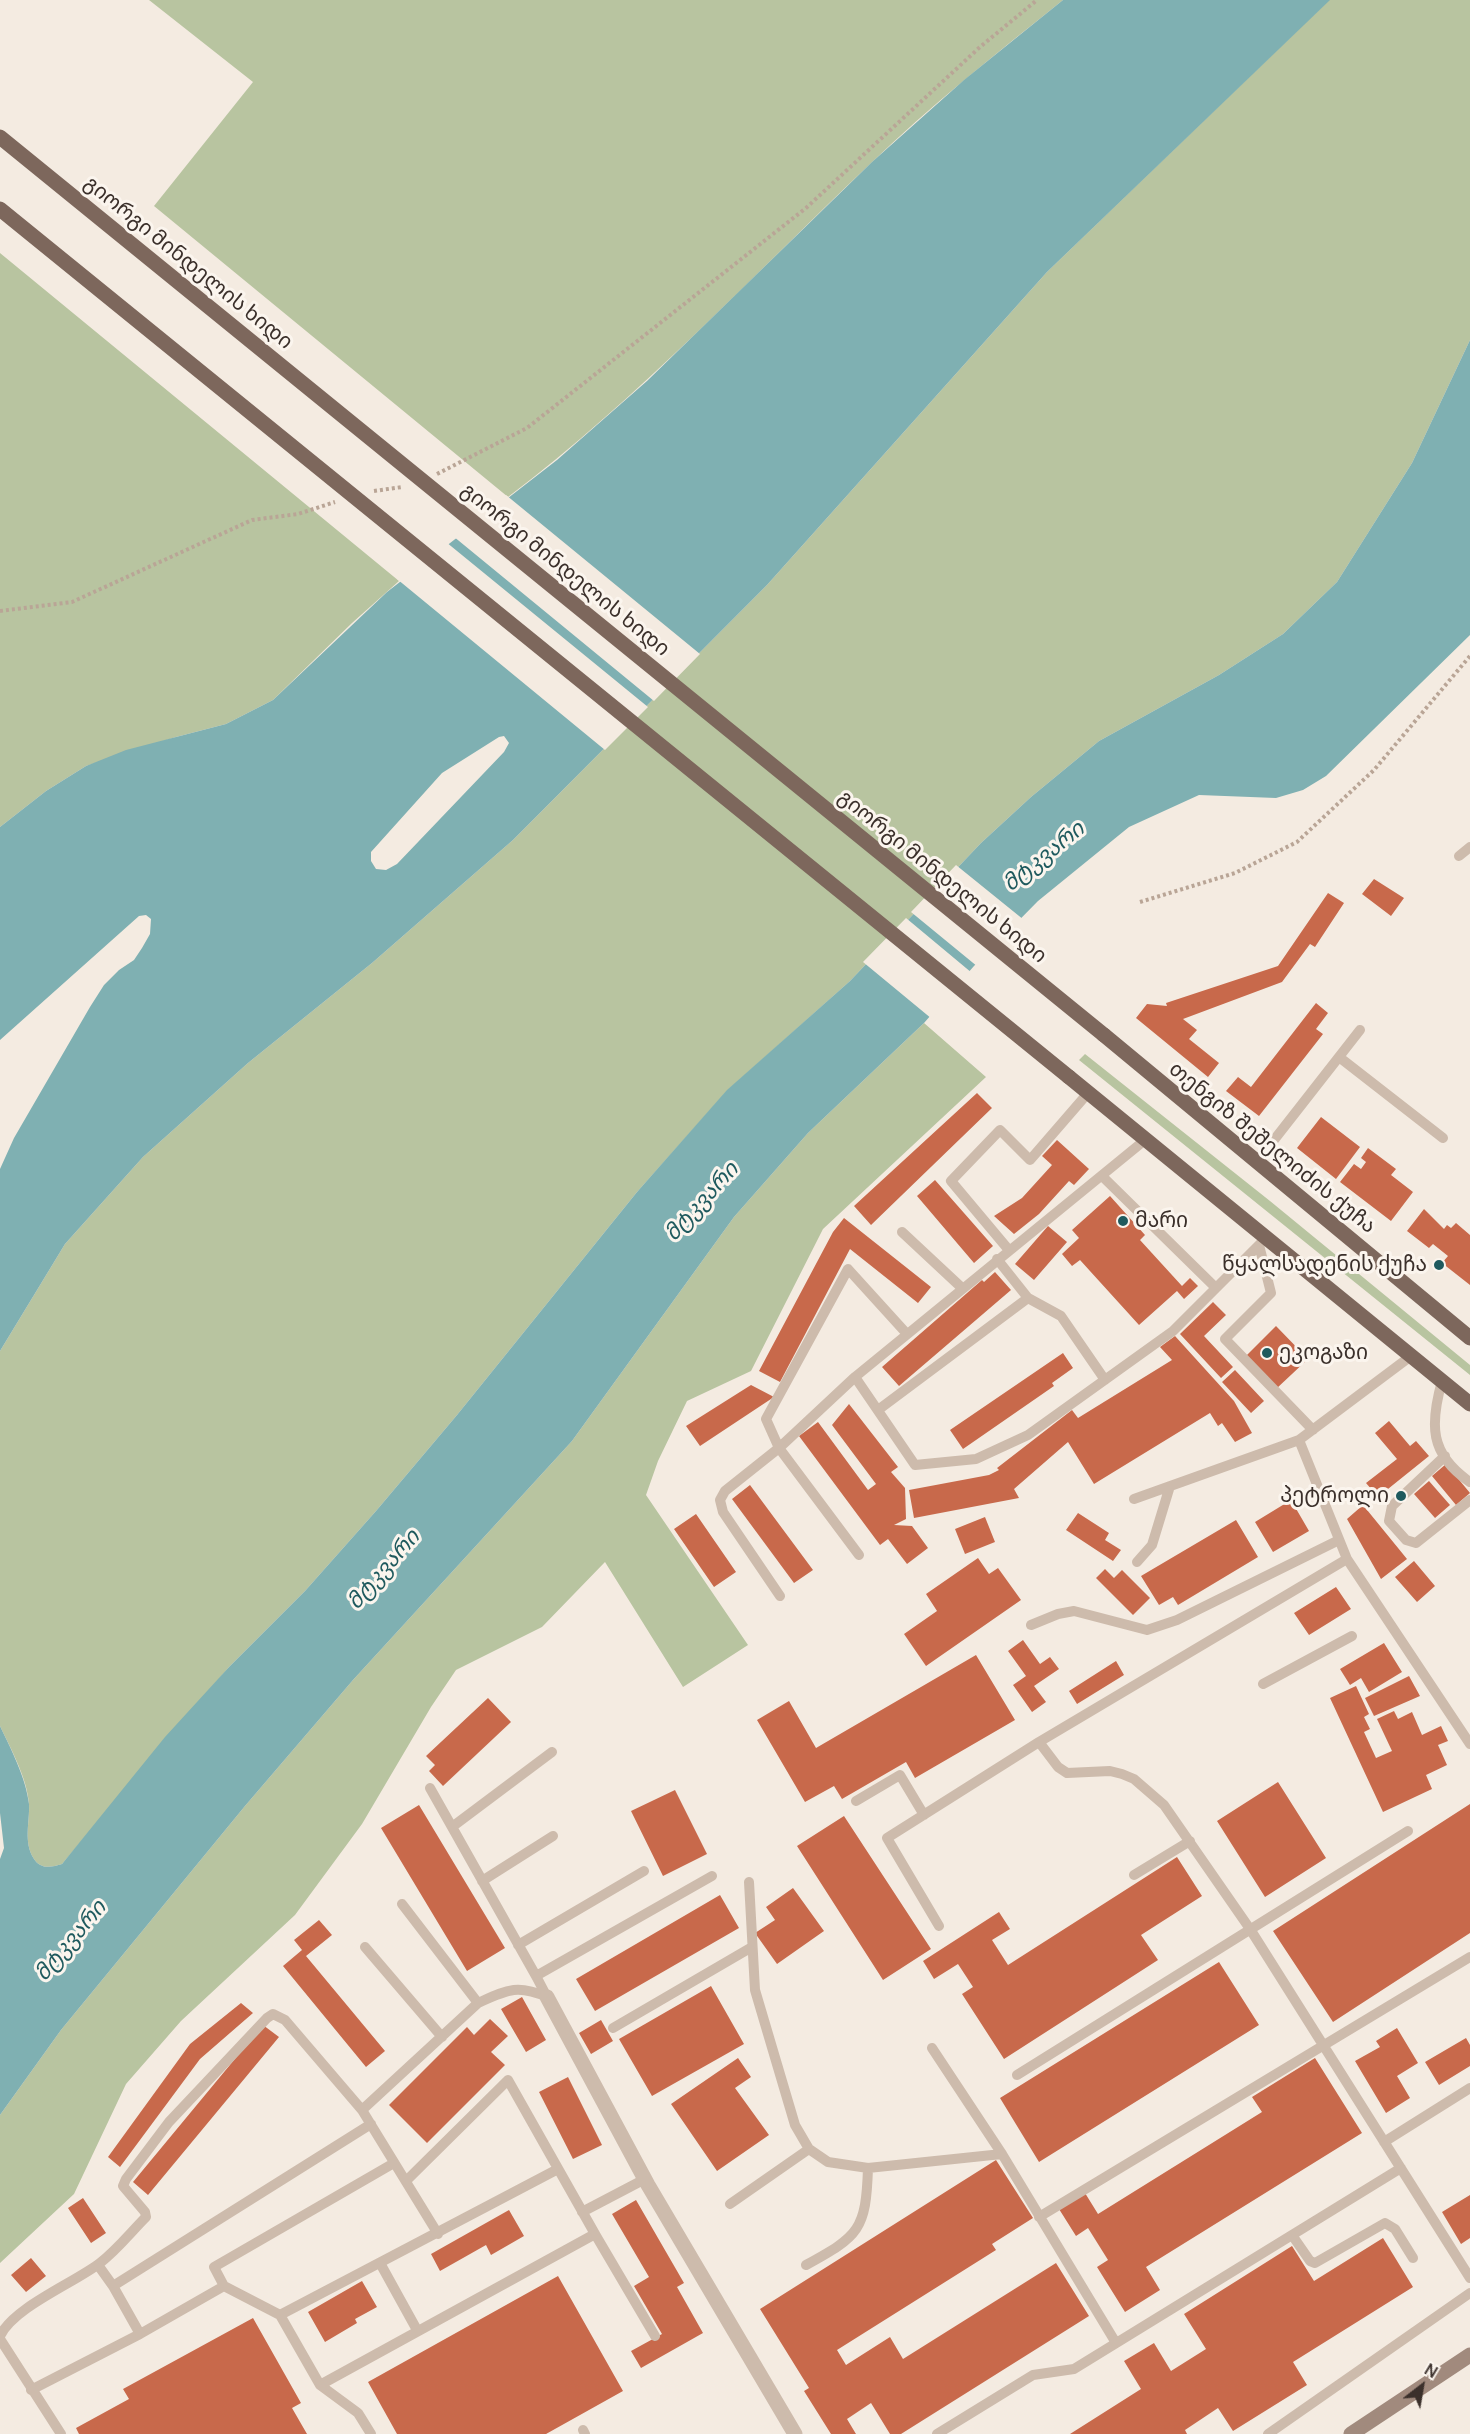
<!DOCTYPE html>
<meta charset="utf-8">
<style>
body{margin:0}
#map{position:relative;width:1470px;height:2434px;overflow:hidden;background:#f4ebe1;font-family:Manrope,sans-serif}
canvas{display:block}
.north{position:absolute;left:1392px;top:2356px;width:60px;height:60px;-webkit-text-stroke:4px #fbf5ee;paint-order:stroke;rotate:31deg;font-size:16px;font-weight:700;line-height:24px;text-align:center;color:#3b302b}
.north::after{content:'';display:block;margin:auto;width:21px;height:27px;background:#3b302b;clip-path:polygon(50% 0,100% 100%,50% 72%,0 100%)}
</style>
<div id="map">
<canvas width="1470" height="2434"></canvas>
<div class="north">N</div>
</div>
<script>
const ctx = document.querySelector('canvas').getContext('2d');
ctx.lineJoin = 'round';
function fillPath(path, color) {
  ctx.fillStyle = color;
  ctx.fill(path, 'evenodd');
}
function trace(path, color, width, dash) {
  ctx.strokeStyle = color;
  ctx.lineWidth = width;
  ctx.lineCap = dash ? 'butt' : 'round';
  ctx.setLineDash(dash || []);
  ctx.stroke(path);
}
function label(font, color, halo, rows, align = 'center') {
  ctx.font = font + ' Manrope,"Noto Sans Georgian",sans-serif';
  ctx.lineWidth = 6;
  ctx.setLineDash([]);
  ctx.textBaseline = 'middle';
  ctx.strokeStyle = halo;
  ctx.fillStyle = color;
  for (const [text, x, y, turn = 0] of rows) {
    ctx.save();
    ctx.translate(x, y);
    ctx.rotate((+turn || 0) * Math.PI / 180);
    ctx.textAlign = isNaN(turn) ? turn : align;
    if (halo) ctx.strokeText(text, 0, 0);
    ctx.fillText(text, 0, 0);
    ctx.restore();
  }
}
const green = new Path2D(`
 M149,0H1063C997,53 930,106 869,165C751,277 639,398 508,497L154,206L253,82Z
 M1329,0H1470V340L1412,463L1337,582L1283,634L1219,675L1099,741L1031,797L981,843L850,981L728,1090L637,1192L457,1415L376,1511L305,1591L229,1667L62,1864C52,1867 41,1870 34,1859C23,1842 30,1822 29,1804C27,1778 11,1749 0,1726V1351L65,1244L143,1157L248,1063L372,963L513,840L767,585L1047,272Z
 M0,253L399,581L352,623L273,700L226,724L176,737L86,766L46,791L0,827Z
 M924,1023L986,1077L823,1229L751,1371L687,1401L658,1461L646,1495L748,1645L683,1687L605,1562L542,1627L456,1670L431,1707L362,1824L295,1915L181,2021L126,2084L74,2194L0,2263V2115L61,2030L245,1806L353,1680L572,1441L734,1217L808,1133Z
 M1085,1054L1270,1201L1470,1365V1375L1079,1060Z`);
const water = new Path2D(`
 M1063,0H1330L1047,272L767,585L513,840L372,963L248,1063L143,1157L65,1244L0,1351V1169L14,1138L90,1007L104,985L119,970L134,960L142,948L150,934L151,919L146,915L139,916L0,1040V827L46,791L86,766L126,750L226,724L273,700L387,592L557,460L647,381L872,162L964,80ZM504,736L509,743L504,752L397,864L386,870L376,869L371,861V852L442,773L499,737Z
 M1470,340V635L1326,776L1303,790L1276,798L1199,795L1129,827L1038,901L974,966L924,1023L808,1133L734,1217L572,1441L353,1680L245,1806L61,2030L0,2115V1859L4,1848L0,1813V1726C11,1749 26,1778 29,1804C30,1822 23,1842 34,1859C41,1870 52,1867 62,1864L165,1737L229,1667L305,1591L376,1511L457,1415L637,1192L727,1090L850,981L981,843L1031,797L1099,741L1219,675L1283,634L1337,582L1412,463Z`);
const pier = new Path2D(`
 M506,495L700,654L654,701L453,536Z
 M446,542L648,707L605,750L397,579Z
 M956,865L1024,920L978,967L911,912Z
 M906,918L972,973L932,1019L863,962Z`);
const building = new Path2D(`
 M1374,879L1404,898L1391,916L1362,894Z
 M1328,893L1344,903L1315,947L1310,944L1282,982L1183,1019L1197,1030L1189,1039L1219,1063L1208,1077L1136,1018L1147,1004L1167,1006L1166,1003L1278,966Z
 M1316,1003L1328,1013L1316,1029L1323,1034L1259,1116L1226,1091L1238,1077L1251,1087Z
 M977,1093L992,1108L871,1225L854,1206Z
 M1321,1117L1360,1147L1336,1179L1297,1148Z
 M1057,1140L1089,1169L1074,1185L1069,1181L1039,1214L1014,1234L994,1216L1022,1198L1052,1165L1042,1156Z
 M1368,1148L1396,1169L1391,1175L1413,1192L1391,1221L1340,1182L1354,1164L1361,1169L1366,1162L1361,1158Z
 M935,1180L993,1246L974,1263L917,1196Z
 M1110,1196L1145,1235L1140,1240L1182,1286L1190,1278L1198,1286L1184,1299L1177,1291L1139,1325L1080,1260L1072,1266L1062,1254L1079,1238L1072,1230Z
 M1424,1209L1444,1229L1447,1225L1451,1228L1456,1223L1470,1235V1285L1442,1263L1448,1256L1433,1244L1429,1248L1407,1231Z
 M844,1218L931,1287L918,1303L850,1249L780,1382L759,1371L833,1232Z
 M1048,1226L1067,1242L1034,1280L1015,1264Z
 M995,1272L1011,1290L899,1386L882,1367L982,1280L984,1282Z
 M1213,1302L1226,1315L1204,1336L1233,1367L1221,1378L1180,1334Z
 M1276,1326L1308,1359L1276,1389L1245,1357Z
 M1175,1336L1234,1401L1252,1433L1235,1442L1222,1423L1218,1426L1210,1413L1094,1484L1068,1442L1014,1489L1019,1498L914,1518L909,1490L989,1475L999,1470L997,1468L1072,1410L1078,1418L1172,1360L1160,1347Z
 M1063,1353L1073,1368L1052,1383L1054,1386L963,1449L950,1430Z
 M1235,1370L1264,1401L1251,1413L1222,1382Z
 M751,1385L774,1397L700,1446L686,1426Z
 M849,1404L898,1467L891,1472L905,1488L906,1519L894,1525L912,1526L928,1548L907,1564L888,1539L880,1545L799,1436L818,1422L868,1490L876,1484L832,1425Z
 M1389,1421L1410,1446L1416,1441L1429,1456L1378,1497L1366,1483L1397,1459L1375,1433Z
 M1446,1464L1470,1493L1456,1505L1432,1476Z
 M1429,1481L1450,1505L1435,1518L1414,1494Z
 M750,1485L813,1570L794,1583L732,1499Z
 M1291,1500L1309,1531L1273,1552L1255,1522Z
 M1363,1505L1407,1559L1381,1579L1347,1519Z
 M1078,1513L1109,1533L1105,1540L1121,1550L1113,1561L1066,1530Z
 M696,1514L736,1572L714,1587L674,1529Z
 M985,1517L995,1542L965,1554L955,1529Z
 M1236,1520L1258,1557L1178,1605L1173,1597L1159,1605L1141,1576Z
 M978,1558L989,1574L998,1568L1021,1600L926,1666L904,1634L937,1611L926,1594Z
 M1414,1561L1435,1586L1417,1602L1395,1577Z
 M1105,1569L1114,1578L1122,1570L1150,1598L1133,1615L1096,1578Z
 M1336,1587L1351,1609L1309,1635L1294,1613Z
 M1023,1640L1040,1664L1050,1657L1059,1669L1034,1686L1046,1702L1032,1712L1013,1685L1026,1676L1008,1651Z
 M1384,1643L1402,1672L1369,1692L1361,1678L1350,1685L1340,1669Z
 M976,1655L1015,1720L915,1778L906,1762L842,1799L834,1786L805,1802L757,1720L789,1701L816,1748Z
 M1116,1661L1124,1675L1077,1704L1069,1691Z
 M1409,1676L1420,1696L1374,1716L1365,1698Z
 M1356,1686L1369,1714L1364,1717L1370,1729L1364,1732L1376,1758L1392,1751L1377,1719L1394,1711L1398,1719L1412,1712L1422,1735L1441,1726L1448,1741L1438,1745L1447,1765L1426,1775L1432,1789L1383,1812L1330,1698Z
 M488,1698L511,1722L443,1786L429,1771L435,1765L426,1756Z
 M1278,1782L1326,1858L1265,1897L1217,1821Z
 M675,1790L707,1854L663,1876L631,1811Z
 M1470,1804V1933L1333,2022L1273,1931Z
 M419,1805L505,1948L467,1971L381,1828Z
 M844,1816L931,1949L883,1980L797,1846Z
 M1177,1857L1202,1896L1141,1935L1158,1960L1004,2059L962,1994L973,1987L958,1964L934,1979L923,1961L999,1912L1010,1929L992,1940L1008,1965Z
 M793,1888L824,1931L777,1964L755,1933L775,1920L766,1907Z
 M720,1895L739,1928L595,2011L576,1979Z
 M319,1920L332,1935L306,1956L385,2051L366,2067L283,1966L302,1950L294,1940Z
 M1219,1962L1259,2025L1039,2162L1000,2098Z
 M711,1986L744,2044L652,2096L619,2039Z
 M522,1997L546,2040L526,2052L501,2009Z
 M241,2003L253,2013L200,2059L120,2167L108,2157L190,2044Z
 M490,2019L508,2036L491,2052L505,2065L427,2143L389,2105L467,2027L474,2035Z
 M601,2020L613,2041L591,2054L579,2033Z
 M263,2025L279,2037L148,2195L133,2182Z
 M1397,2028L1418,2063L1397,2076L1410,2098L1386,2113L1355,2061L1380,2047L1376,2041Z
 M1466,2038L1470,2045V2066L1439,2085L1425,2062Z
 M738,2058L751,2077L735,2088L769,2135L717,2171L671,2104Z
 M1315,2058L1362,2133L1146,2267L1160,2290L1125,2312L1097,2267L1108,2260L1088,2228L1076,2236L1059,2209L1085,2193L1098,2214L1262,2112L1252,2097Z
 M568,2077L602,2145L573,2159L539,2092Z
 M996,2160L1033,2218L992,2244L996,2250L837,2350L846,2365L890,2337L903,2359L1056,2263L1089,2316L901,2434H890L871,2403L847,2419L856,2434H831L804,2391L809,2388L760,2309Z
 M1470,2195V2238L1461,2244L1442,2212Z
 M83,2198L106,2233L91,2243L68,2208Z
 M636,2200L684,2283L677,2287L703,2333L641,2368L631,2351L662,2334L634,2286L649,2277L612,2214Z
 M509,2210L524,2236L491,2255L486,2245L440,2271L431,2254Z
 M1383,2238L1413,2287L1293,2362L1307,2385L1233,2431L1218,2408L1185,2430L1187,2434H1070L1141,2389L1124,2361L1154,2343L1171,2371L1206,2349L1184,2314L1292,2246L1314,2281Z
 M31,2258L46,2276L26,2292L11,2275Z
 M558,2276L623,2391L546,2434H397L368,2382Z
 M362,2281L377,2307L355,2319L357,2323L325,2342L308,2312Z
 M253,2318L301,2403L292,2408L307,2434H79L76,2428L129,2399L123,2389Z`);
const path = new Path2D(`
 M437,474L527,428L806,208L980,47L1037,0
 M374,491L402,487
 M0,611L72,602L252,520L298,514L335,502
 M1140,902L1235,873L1297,842L1374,770L1470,656`);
const lane = new Path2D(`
 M1459,856L1470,847
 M1339,1057L1443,1138
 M1256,1163L1360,1030
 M1102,1176L1216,1288
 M902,1232L962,1288
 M1259,1245L1271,1293L1225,1339L1313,1430
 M1008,1249L951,1181L1000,1130L1030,1160L1088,1093
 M997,1259L1028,1298L1061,1316L1105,1380
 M1411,1356L1299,1440L1347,1559L1470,1744
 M855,1377L915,1465L976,1459L1028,1435L1173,1331L1266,1238
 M1442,1381C1430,1424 1429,1454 1470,1482
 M878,1410L1028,1298
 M1445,1456L1392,1506L1389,1521L1406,1540L1416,1543L1470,1500
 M1134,1499L1299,1440
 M859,1555L779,1448L766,1419L848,1269L907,1334
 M1137,1562L1152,1545L1170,1486
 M780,1596L723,1512L720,1500L725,1491L779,1448L855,1377L1145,1140
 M1031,1625L1058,1614L1074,1611L1147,1630L1177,1620L1339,1540
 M1263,1684L1352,1636
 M1039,1742L1058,1767L1067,1773L1110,1771L1122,1774L1134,1779L1164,1805L1250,1929L1470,2278
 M430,1788L536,1976
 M856,1801L900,1775L924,1815
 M452,1827L552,1752
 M1134,1875L1190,1841
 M482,1881L553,1836
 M749,1882L755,1990L795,2125L809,2149L828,2162L868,2168L1002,2154
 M402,1904L478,2003
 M939,1926L887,1838L1039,1742L1347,1559
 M518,1945L644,1871
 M365,1947L442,2037
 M547,1997L536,1976L712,1876
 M613,2028L752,1947
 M932,2048L1002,2154L1116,2343
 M1017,2075L1408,1831
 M1384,2142L1470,2088
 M730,2204L809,2149
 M582,2212L645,2179
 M1039,2217L1470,1957
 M438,2234L362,2110L478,2003C507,1990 517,1984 547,1997
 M595,2234L655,2336
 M1292,2235L1310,2261L1315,2263L1385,2223L1395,2229L1413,2258
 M380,2263L417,2330
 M98,2265L113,2286
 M806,2265C859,2236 866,2230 868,2168
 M224,2286L214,2267L394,2163
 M140,2334L113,2286L371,2124
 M0,2336C14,2307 74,2283 100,2263C118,2249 130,2233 146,2217L145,2212L123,2186L126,2179L169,2122L267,2018L273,2014L285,2020L362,2110
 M0,2339L61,2434
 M320,2385L595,2234L508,2080L406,2181
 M31,2390L140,2334L224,2286L280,2315
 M583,2430L585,2434
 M371,2434L358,2413L320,2385L280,2315L558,2169
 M937,2434L1033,2375L1074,2369L1401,2168
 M1268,2434L1470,2293`);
const street = new Path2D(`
 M547,1997L648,2185L795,2434`);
const secondary = new Path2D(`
 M1351,2434L1470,2355`);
const primary = new Path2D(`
 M1104,1035L1470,1338
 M1069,1077L1470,1404`);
const primaryBridge = new Path2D(`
 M0,137L1104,1035
 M0,209L1069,1077`);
const markers = [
 [1123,1221,6,"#1f5a5e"],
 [1439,1265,6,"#1f5a5e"],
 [1267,1353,6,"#1f5a5e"],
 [1401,1496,6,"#1f5a5e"]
];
const streetNames = [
 ["გიორგი მინდელის ხიდი",188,263,39],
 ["გიორგი მინდელის ხიდი",565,570,39],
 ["გიორგი მინდელის ხიდი",942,877,39],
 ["თენგიზ შეშელიძის ქუჩა",1272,1148,39]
];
const poiNames = [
 ["მარი",1135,1221],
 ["წყალსადენის ქუჩა",1427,1265,"right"],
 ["ეკოგაზი",1279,1353],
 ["პეტროლი",1389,1496,"right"]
];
const waterNames = [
 ["მტკვარი",1044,857,-39],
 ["მტკვარი",702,1202,-48],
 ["მტკვარი",384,1570,-49],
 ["მტკვარი",71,1941,-50]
];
fillPath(green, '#b8c4a0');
fillPath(water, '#7fb0b2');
fillPath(pier, '#f4ebe1');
fillPath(building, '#c8694b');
trace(path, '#b9a596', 4, [3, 3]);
trace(lane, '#cdbbac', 10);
trace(street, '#cdbbac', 15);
trace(secondary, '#a18a7d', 15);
trace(primary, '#7d675c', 15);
trace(primaryBridge, '#7d675c', 15);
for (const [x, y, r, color] of markers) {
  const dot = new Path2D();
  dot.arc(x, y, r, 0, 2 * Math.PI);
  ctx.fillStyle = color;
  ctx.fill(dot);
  trace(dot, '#fbf5ee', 2);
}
label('21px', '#3b302b', '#fbf5ee', streetNames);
label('21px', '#3b302b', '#fbf5ee', poiNames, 'left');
label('italic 22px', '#1f5a5e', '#fbf5ee', waterNames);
</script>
